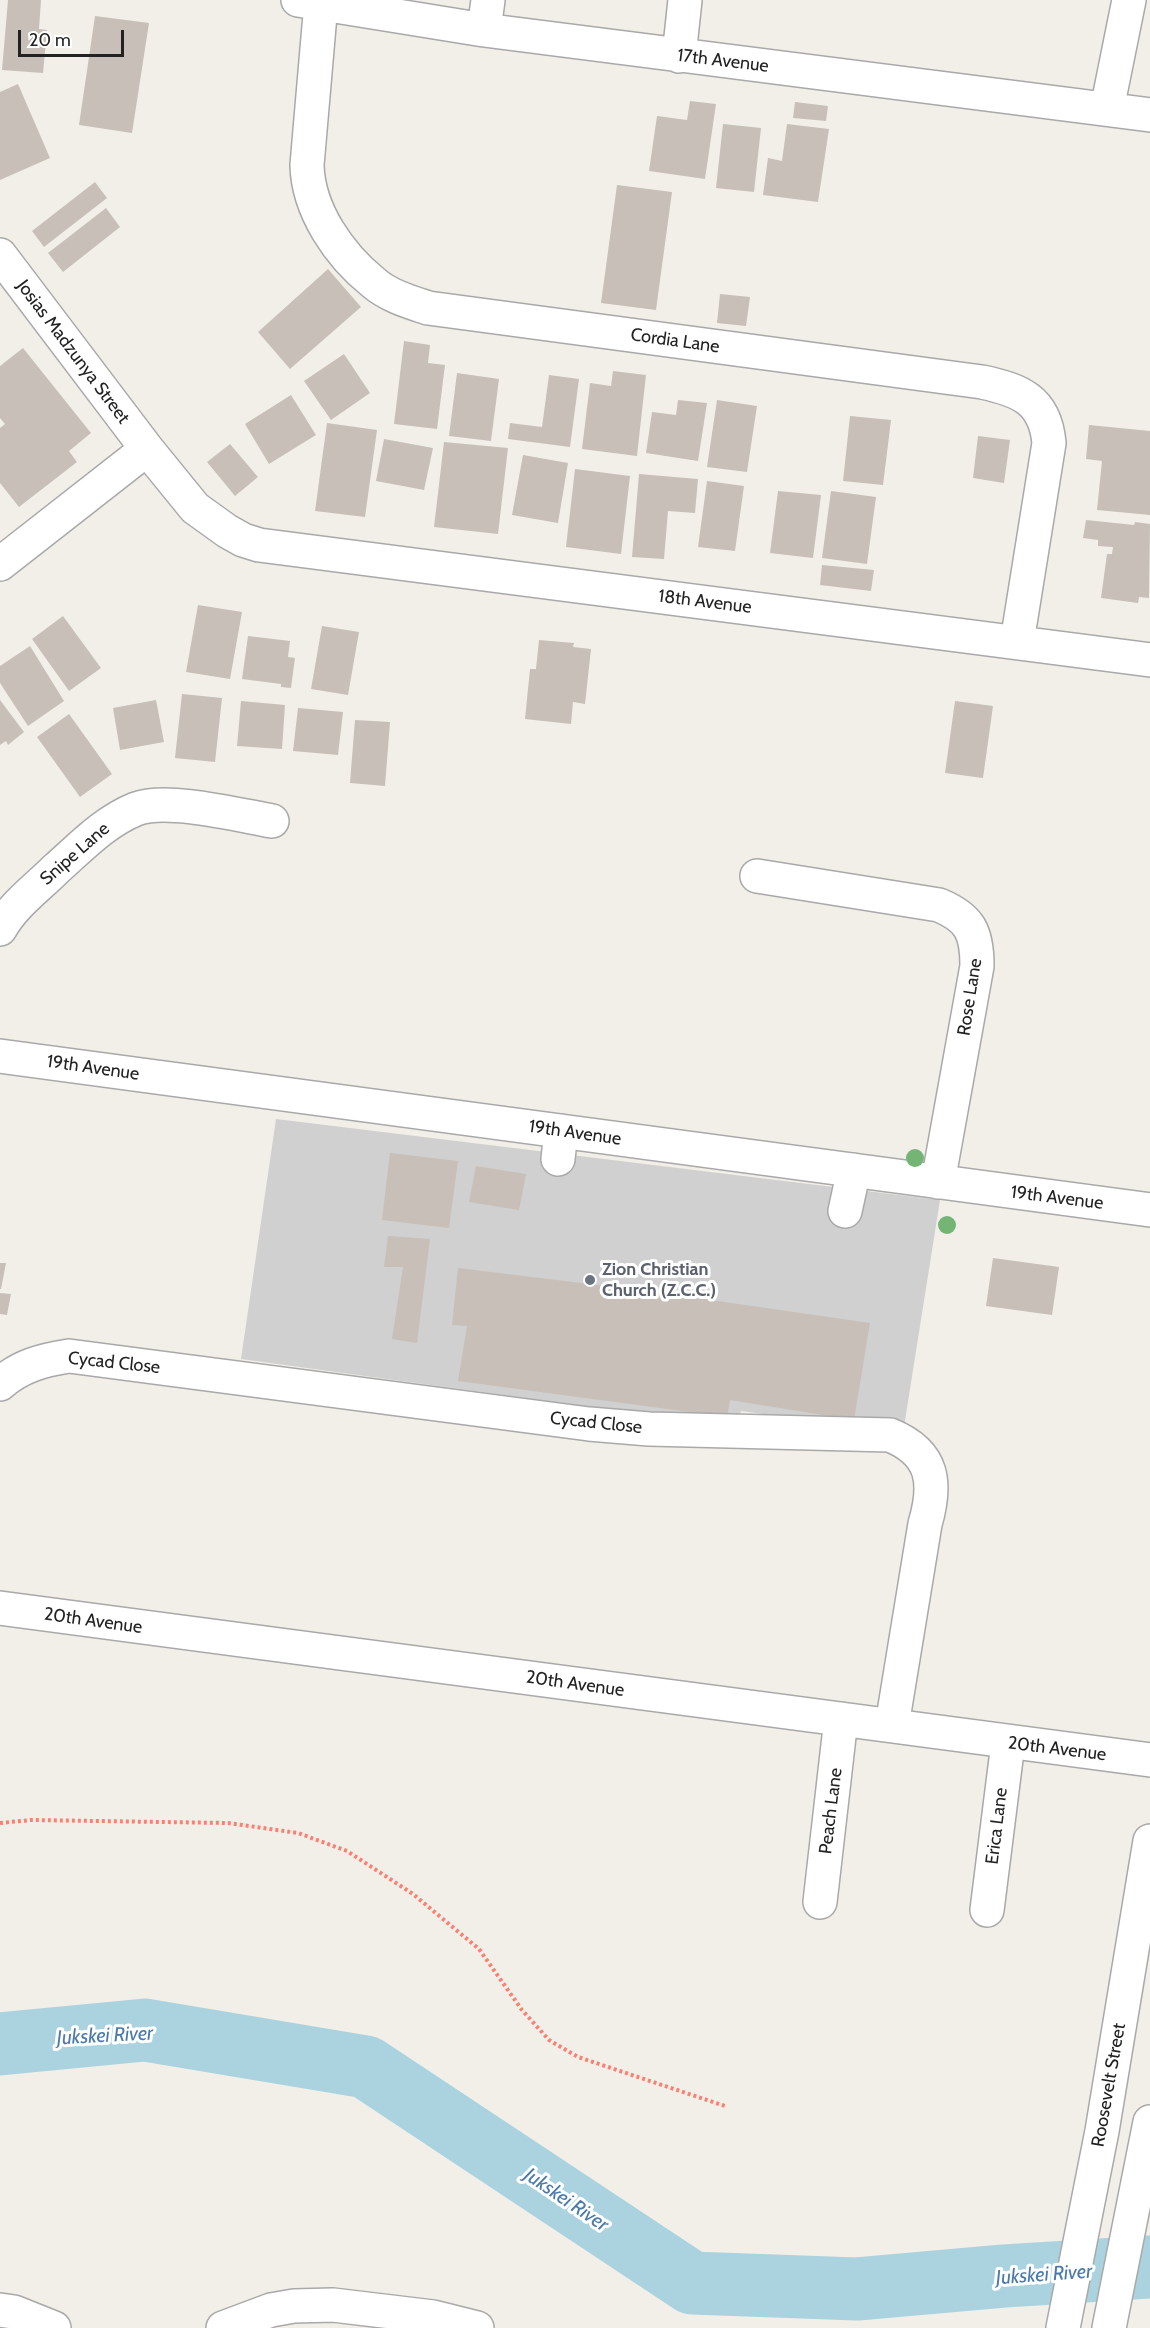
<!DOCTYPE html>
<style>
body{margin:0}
#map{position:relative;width:1150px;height:2328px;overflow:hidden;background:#f2efe9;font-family:Cabin,sans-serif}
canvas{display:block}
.scale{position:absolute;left:18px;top:30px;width:106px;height:27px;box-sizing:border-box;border:3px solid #222;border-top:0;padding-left:8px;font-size:18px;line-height:21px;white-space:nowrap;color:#222;-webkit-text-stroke:4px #fff;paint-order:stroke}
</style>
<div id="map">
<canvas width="1150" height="2328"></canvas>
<div class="scale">20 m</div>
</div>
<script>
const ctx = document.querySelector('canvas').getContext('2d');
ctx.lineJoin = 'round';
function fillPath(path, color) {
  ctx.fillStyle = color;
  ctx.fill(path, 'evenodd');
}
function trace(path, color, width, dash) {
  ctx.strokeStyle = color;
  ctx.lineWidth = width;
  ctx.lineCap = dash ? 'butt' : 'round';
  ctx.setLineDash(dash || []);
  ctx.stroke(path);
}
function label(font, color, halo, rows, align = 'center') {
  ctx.font = font + ' Cabin,sans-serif';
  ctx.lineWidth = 6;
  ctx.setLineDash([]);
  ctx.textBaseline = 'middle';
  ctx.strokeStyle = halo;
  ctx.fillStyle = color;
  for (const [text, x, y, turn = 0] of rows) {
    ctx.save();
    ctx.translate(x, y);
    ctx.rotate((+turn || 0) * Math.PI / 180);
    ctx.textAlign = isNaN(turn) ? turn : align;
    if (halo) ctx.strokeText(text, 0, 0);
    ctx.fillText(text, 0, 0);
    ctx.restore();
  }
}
const religious = new Path2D(`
 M276,1119L940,1200L903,1433L741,1411L737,1427L241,1359Z`);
const river = new Path2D(`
 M0,2044L145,2030L366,2067L692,2283L857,2289L1004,2276L1150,2267`);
const building = new Path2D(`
 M8,0H41L39,29L47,30L43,73L2,70Z
 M95,16L149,23L132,133L79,125Z
 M18,84L50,158L0,180V92Z
 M690,101L716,104L705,179L649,171L657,116L687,120Z
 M795,102L828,106L826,121L793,118Z
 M723,124L761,128L754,192L716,188Z
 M787,124L829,129L818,202L763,195L768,158L782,161Z
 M95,182L107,198L44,247L32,231Z
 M617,185L672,192L656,310L601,303Z
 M106,208L120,227L63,272L48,253Z
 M328,269L361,307L290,369L258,332Z
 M720,294L750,297L746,326L717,323Z
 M404,341L430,345L428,363L445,365L437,429L394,424Z
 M23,348L91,433L69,451L77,462L19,507L0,483V428L5,424L0,418V366Z
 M344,354L370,393L331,420L304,381Z
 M613,371L646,375L637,456L582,449L590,383L611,386Z
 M457,373L499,379L491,441L449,436Z
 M549,375L579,379L570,447L508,439L510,423L542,427Z
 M291,395L316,435L269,464L245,424Z
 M678,400L707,403L698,461L646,453L652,412L676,415Z
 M717,400L757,406L747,472L707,467Z
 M850,416L891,420L883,485L843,481Z
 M327,423L377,430L365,517L315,511Z
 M1089,425L1150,431V515L1097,510L1102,461L1086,459Z
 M978,436L1010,440L1004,483L973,478Z
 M384,439L433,448L424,490L376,481Z
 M444,442L508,448L498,534L434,527Z
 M230,444L258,477L235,496L207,462Z
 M523,455L568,463L558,523L512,515Z
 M575,469L630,476L621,554L566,547Z
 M639,474L698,479L695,513L668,511L664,559L632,557Z
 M707,481L744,486L735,551L698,547Z
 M778,491L821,495L813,558L770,553Z
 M831,491L876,497L867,564L822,558Z
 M1086,520L1134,525L1135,522L1150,524L1149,598L1139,597L1138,603L1101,598L1107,554H1112L1113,547L1098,546V540L1083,538Z
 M822,565L874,570L871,591L820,585Z
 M198,605L242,612L230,679L186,672Z
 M63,616L101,668L69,691L32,639Z
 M322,626L359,632L348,695L311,689Z
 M248,636L290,641L288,657L295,658L291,688L281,687V684L242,679Z
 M539,640L574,643L573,647L591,649L585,704L573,702L571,724L525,719L530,669H536Z
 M30,646L64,701L28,726L0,683V666Z
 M182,694L222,698L215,762L175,758Z
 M0,700L24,732L8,745L6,741L0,745Z
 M156,700L164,742L120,750L113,708Z
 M241,701L285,705L282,749L237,746Z
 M955,701L993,706L983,778L945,773Z
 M298,708L343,712L338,755L293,751Z
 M69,714L112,774L80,797L37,737Z
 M355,720L390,722L385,786L350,783Z
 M390,1153L458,1161L449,1228L382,1220Z
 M476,1166L526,1174L519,1210L469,1202Z
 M388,1236L430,1239L417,1343L392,1339L403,1267H384Z
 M993,1258L1059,1267L1052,1315L986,1306Z
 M0,1263H6L1,1289H0Z
 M458,1268L655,1292L870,1323L854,1420L730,1400L727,1417L458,1381L467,1326L452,1325Z
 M0,1293L11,1294L7,1315L0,1314Z`);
const path = new Path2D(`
 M0,1823L31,1820L228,1823L298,1833L347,1851L413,1894L479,1949L522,2010L549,2040L578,2057L725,2106`);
const minor = new Path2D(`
 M298,0L484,30L1150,115
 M321,3L307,165C308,210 339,255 374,283C389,296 410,302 428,308L982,382C1019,390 1045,399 1049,443L1017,642
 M484,30L488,0
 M679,56L685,0
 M1107,109L1129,0
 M0,255L147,449L195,508L227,531L243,540L259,545L1150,660
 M0,564L147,449
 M757,876L939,905C970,918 977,932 977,966L938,1182
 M0,929C13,905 37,888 56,869C81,847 104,822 136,809C167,797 238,815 272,821
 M0,1056L1150,1210
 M558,1159L561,1131
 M845,1211L854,1170
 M0,1384C20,1366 43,1360 69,1356L589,1424L649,1429L890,1435C934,1453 937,1483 925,1524L892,1725
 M0,1608L1150,1760
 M820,1902L841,1719
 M987,1910L1008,1743
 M0,2310L14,2312L54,2328
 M223,2328L271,2310L294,2306L333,2305L433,2317L477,2328
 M1063,2328L1102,2131L1150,1841
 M1109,2328L1150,2122`);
const trees = [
 [915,1158],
 [947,1225]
];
const markers = [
 [590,1280,6,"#6b7280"]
];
const streetNames = [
 ["17th Avenue",723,61,7],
 ["Cordia Lane",675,341,8],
 ["Josias Madzunya Street",73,352,53],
 ["18th Avenue",705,602,7],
 ["Snipe Lane",75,854,-41],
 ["Rose Lane",970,997,-81],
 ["19th Avenue",93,1068,8],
 ["19th Avenue",575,1133,8],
 ["19th Avenue",1057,1198,7],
 ["Cycad Close",114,1363,6],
 ["Cycad Close",596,1423,6],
 ["20th Avenue",93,1621,8],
 ["20th Avenue",575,1684,8],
 ["20th Avenue",1057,1749,7],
 ["Peach Lane",831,1811,-83],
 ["Erica Lane",997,1826,-83],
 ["Roosevelt Street",1109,2085,-80]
];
const worshipNames = [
 ["Zion Christian",602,1270],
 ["Church (Z.C.C.)",602,1291]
];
const waterNames = [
 ["Jukskei River",105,2036,-3],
 ["Jukskei River",566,2200,34],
 ["Jukskei River",1044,2275,-4]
];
fillPath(religious, '#d0d0d0');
trace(river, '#aad3df', 63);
fillPath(building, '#c7bfb8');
trace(minor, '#a9a9a9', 36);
trace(path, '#fa8072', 4, [3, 3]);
trace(minor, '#fff', 33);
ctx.fillStyle = '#74b475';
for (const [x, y] of trees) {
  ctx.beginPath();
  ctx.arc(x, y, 9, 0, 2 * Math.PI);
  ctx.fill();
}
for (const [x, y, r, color] of markers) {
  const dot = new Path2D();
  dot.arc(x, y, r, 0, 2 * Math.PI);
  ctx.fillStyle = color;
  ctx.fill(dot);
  trace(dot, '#fff', 2);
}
label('18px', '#222', '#fff', streetNames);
label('bold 18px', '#5b616d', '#fff', worshipNames, 'left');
label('italic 20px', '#4a7aab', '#fff', waterNames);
</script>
